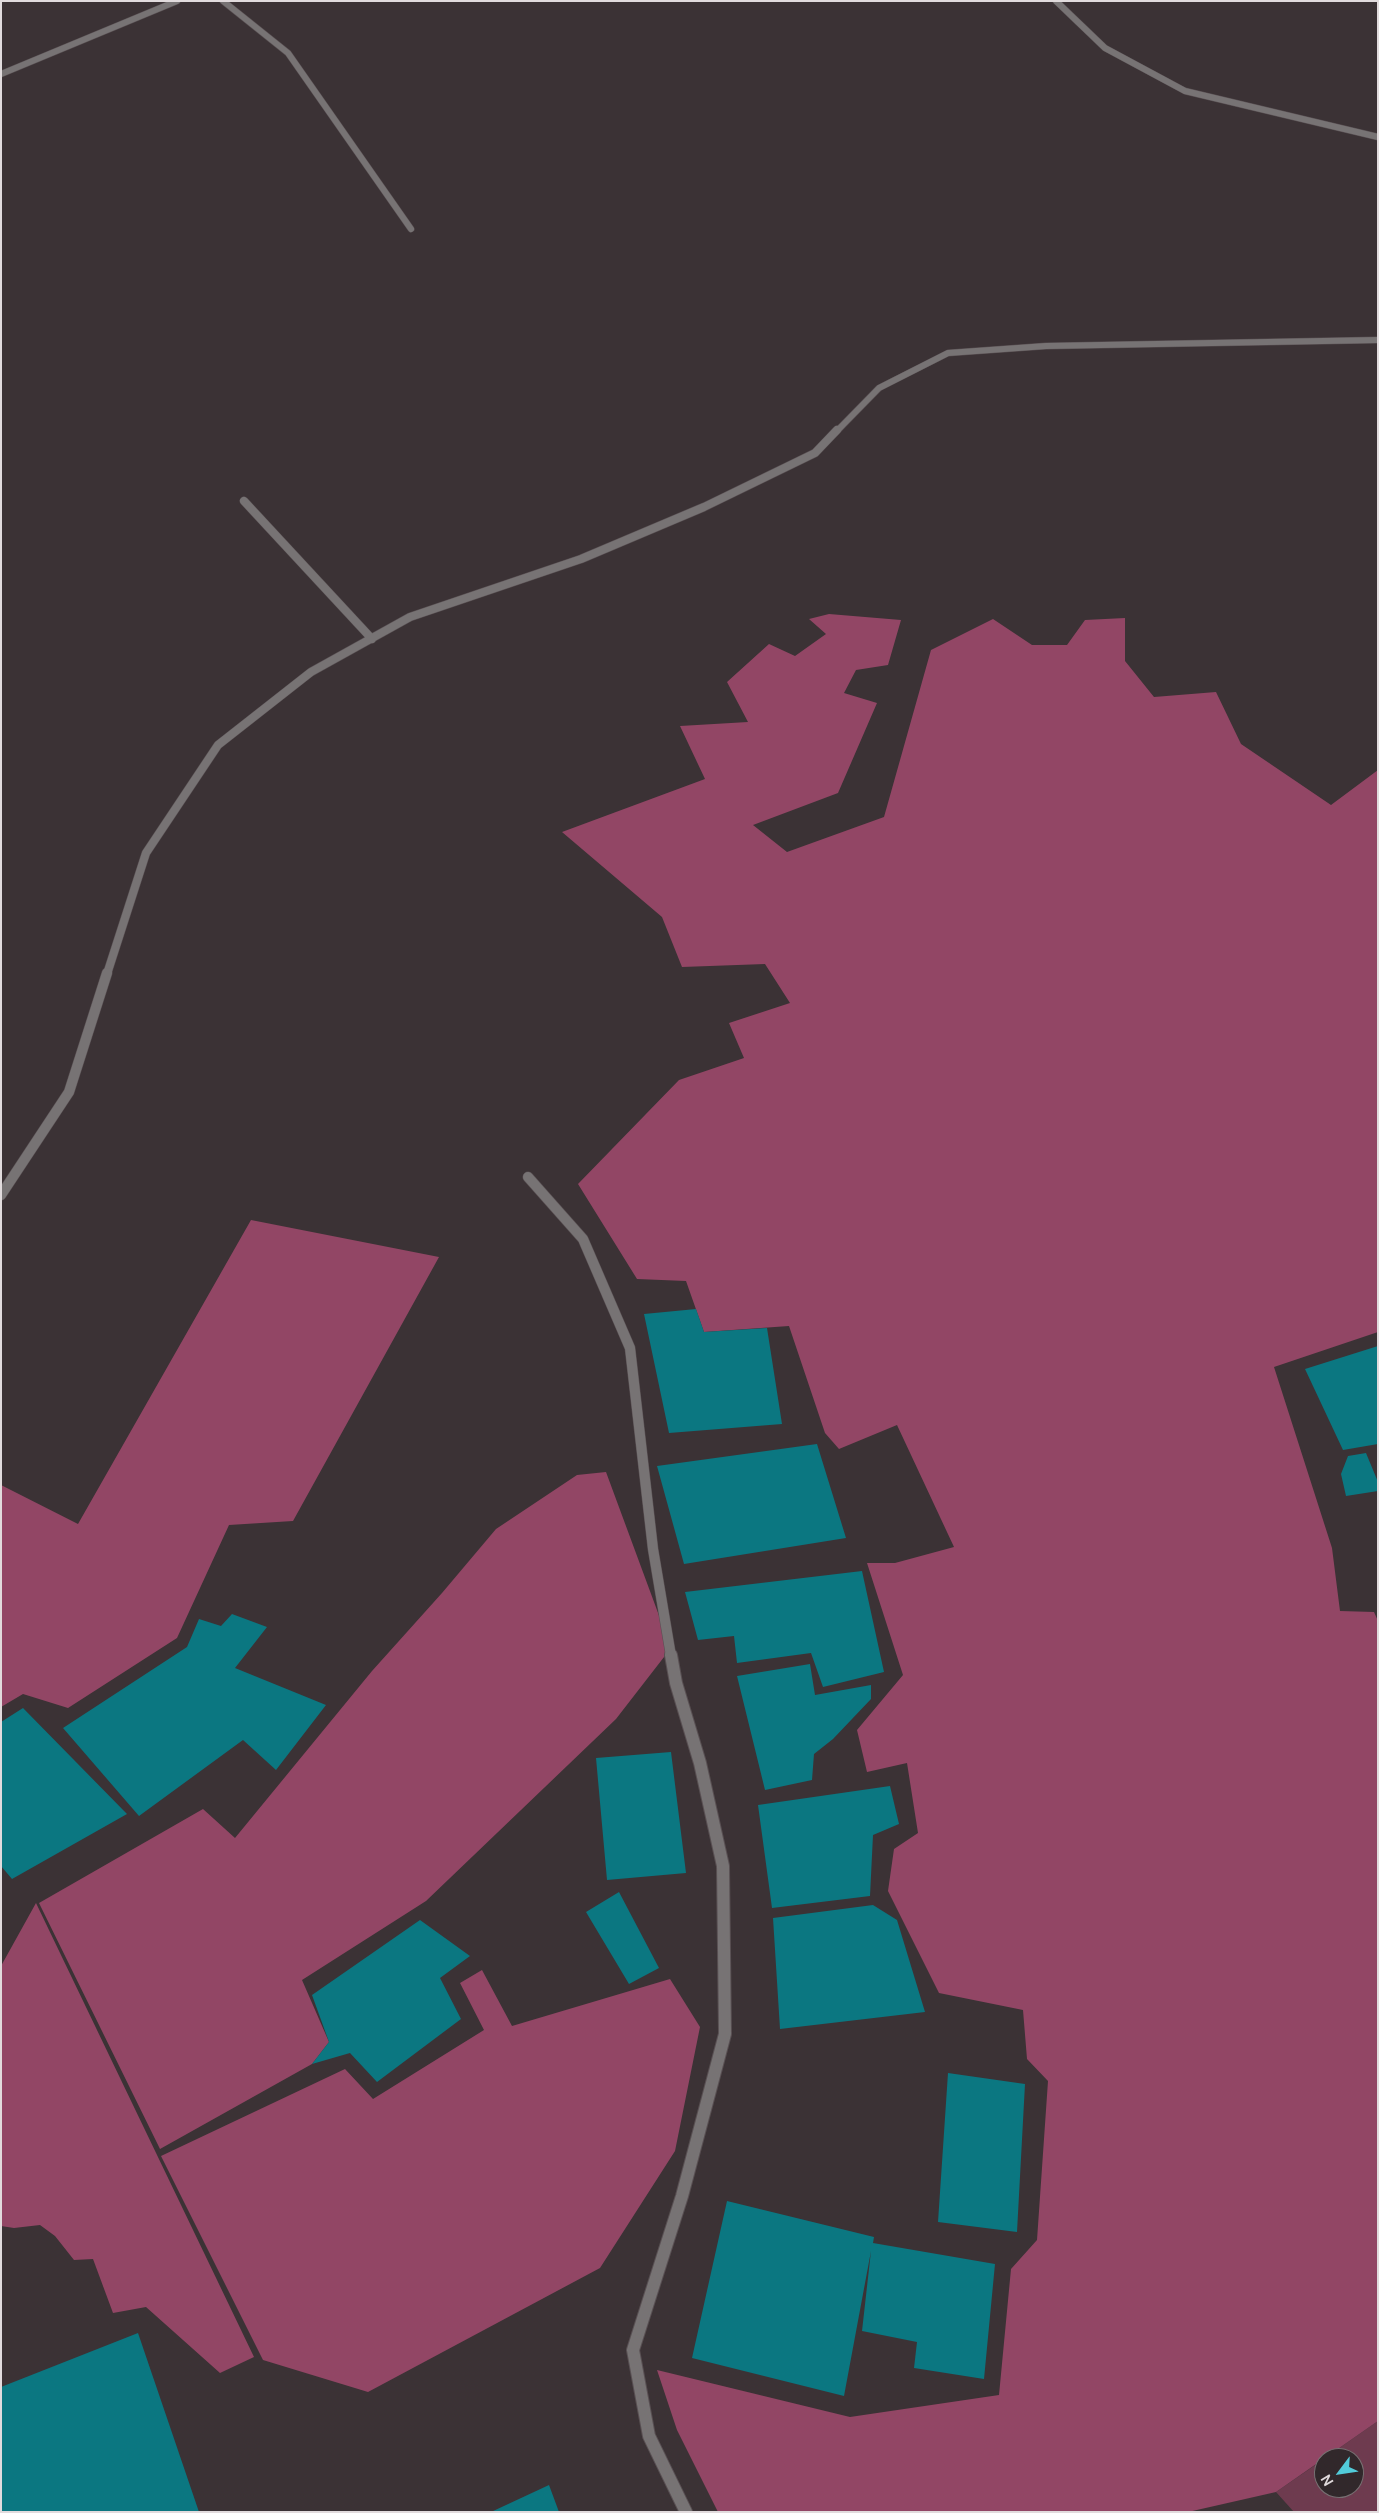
<!DOCTYPE html>
<style>
body{margin:0}
#map{position:relative;width:1379px;height:2513px;overflow:hidden;background:#3b3235;font-family:Manrope,sans-serif}
canvas{display:block}
.frame{position:absolute;inset:0;border:2px solid #e1dbdd;pointer-events:none}
.north{position:absolute;left:1314px;top:2448px;width:50px;height:50px;box-sizing:border-box;background:#31282b;border:1px solid #777072;border-radius:50%;rotate:239deg;font-size:14px;font-weight:700;line-height:20px;text-align:center;color:#e1dbdd}
.north::after{content:'';display:block;margin:auto;width:18px;height:22px;background:#52cbd9;clip-path:polygon(50% 0,100% 100%,50% 72%,0 100%)}
</style>
<div id="map">
<canvas width="1379" height="2513"></canvas>
<div class="frame"></div>
<div class="north">N</div>
</div>
<script>
const ctx = document.querySelector('canvas').getContext('2d');
ctx.lineJoin = 'round';
function fillPath(path, color) {
  ctx.fillStyle = color;
  ctx.fill(path, 'evenodd');
}
function trace(path, color, width, dash) {
  ctx.strokeStyle = color;
  ctx.lineWidth = width;
  ctx.lineCap = dash ? 'butt' : 'round';
  ctx.setLineDash(dash || []);
  ctx.stroke(path);
}
const green = new Path2D(`
 M1378,2421V2512H1294L1276,2492L1324,2459V2488H1354V2458H1325Z`);
const forest = new Path2D(`
 M829,614L901,620L888,665L856,670L844,693L877,703L838,793L753,825L787,852L884,817L931,650L993,619L1032,645H1067L1085,620L1125,618V661L1154,697L1216,692L1241,744L1331,805L1378,770V1332L1274,1367L1332,1548L1340,1611L1374,1612L1378,1621V2421L1276,2492L1188,2512H718L677,2430L657,2370L850,2417L999,2395L1011,2269L1037,2240L1048,2081L1027,2059L1023,2010L939,1993L888,1891L894,1849L918,1833L907,1763L867,1772L857,1730L903,1675L867,1563H895L954,1547L897,1425L839,1449L825,1433L789,1326L704,1332L686,1281L637,1279L578,1184L679,1080L744,1058L729,1023L790,1003L765,964L682,967L662,917L562,832L705,779L680,726L748,722L727,682L769,644L795,656L826,634L809,619Z
 M251,1220L439,1257L293,1521L229,1525L177,1638L68,1708L23,1694L1,1707V1485L78,1524Z
 M606,1472L671,1648L616,1719L426,1901L302,1980L329,2042L312,2064L160,2149L39,1903L203,1809L235,1838L372,1671L442,1593L496,1529L577,1475Z
 M36,1903L254,2357L220,2373L146,2307L113,2313L93,2259L74,2260L55,2236L40,2225L14,2228L1,2226V1966Z
 M482,1970L512,2026L670,1979L700,2027L675,2151L600,2268L368,2392L263,2360L161,2156L345,2069L373,2099L484,2030L460,1983Z`);
const building = new Path2D(`
 M696,1309L704,1332L767,1328L782,1424L669,1433L644,1314Z
 M1378,1346V1444L1343,1450L1305,1369Z
 M817,1444L846,1538L684,1564L657,1466Z
 M1366,1453L1378,1482V1491L1346,1496L1341,1474L1348,1456Z
 M862,1571L884,1672L823,1687L811,1653L737,1663L734,1636L698,1640L685,1592Z
 M232,1614L267,1627L235,1668L326,1705L276,1770L243,1740L139,1816L63,1728L187,1647L199,1619L221,1626Z
 M810,1664L815,1695L871,1685V1699L833,1739L814,1754L812,1780L765,1790L737,1676Z
 M23,1708L127,1814L12,1879L1,1866V1722Z
 M671,1752L686,1873L607,1880L596,1758Z
 M890,1786L899,1824L873,1835L870,1896L772,1908L758,1805Z
 M619,1892L659,1968L629,1984L586,1912Z
 M873,1905L897,1920L925,2012L780,2029L773,1918Z
 M420,1920L470,1956L440,1978L461,2019L377,2082L350,2053L312,2064L329,2042L312,1995Z
 M948,2073L1025,2084L1017,2232L938,2222Z
 M727,2201L874,2237L873,2243L995,2264L984,2379L914,2368L917,2342L862,2331L871,2251L844,2396L692,2358Z
 M138,2333L199,2512H1V2387Z
 M549,2485L559,2512H491Z`);
const minorFar3 = new Path2D(`
 M223,1L288,53L411,229
 M1056,1L1105,48L1185,91L1378,137
 M1,74L177,1
 M836,432L879,388L948,353L1046,346L1378,340`);
const minorFar2 = new Path2D(`
 M244,501L372,639
 M107,974L146,853L218,745L311,672L410,617L581,559L704,507L815,453L837,430`);
const minorFar1 = new Path2D(`
 M528,1177L583,1239L630,1348L653,1549L671,1656
 M1,1195L69,1092L107,973`);
const minor = new Path2D(`
 M671,1655L676,1683L700,1763L723,1866L725,2034L682,2196L633,2350L649,2436L686,2512`);
fillPath(green, '#6e3b4f');
fillPath(forest, '#924665');
fillPath(building, '#0b7781');
trace(minorFar3, '#595053', 7);
trace(minorFar2, '#595053', 9);
trace(minorFar1, '#595053', 11);
trace(minor, '#595053', 14);
trace(minorFar3, '#777374', 6);
trace(minorFar2, '#777374', 8);
trace(minorFar1, '#777374', 10);
trace(minor, '#777374', 12);
</script>
